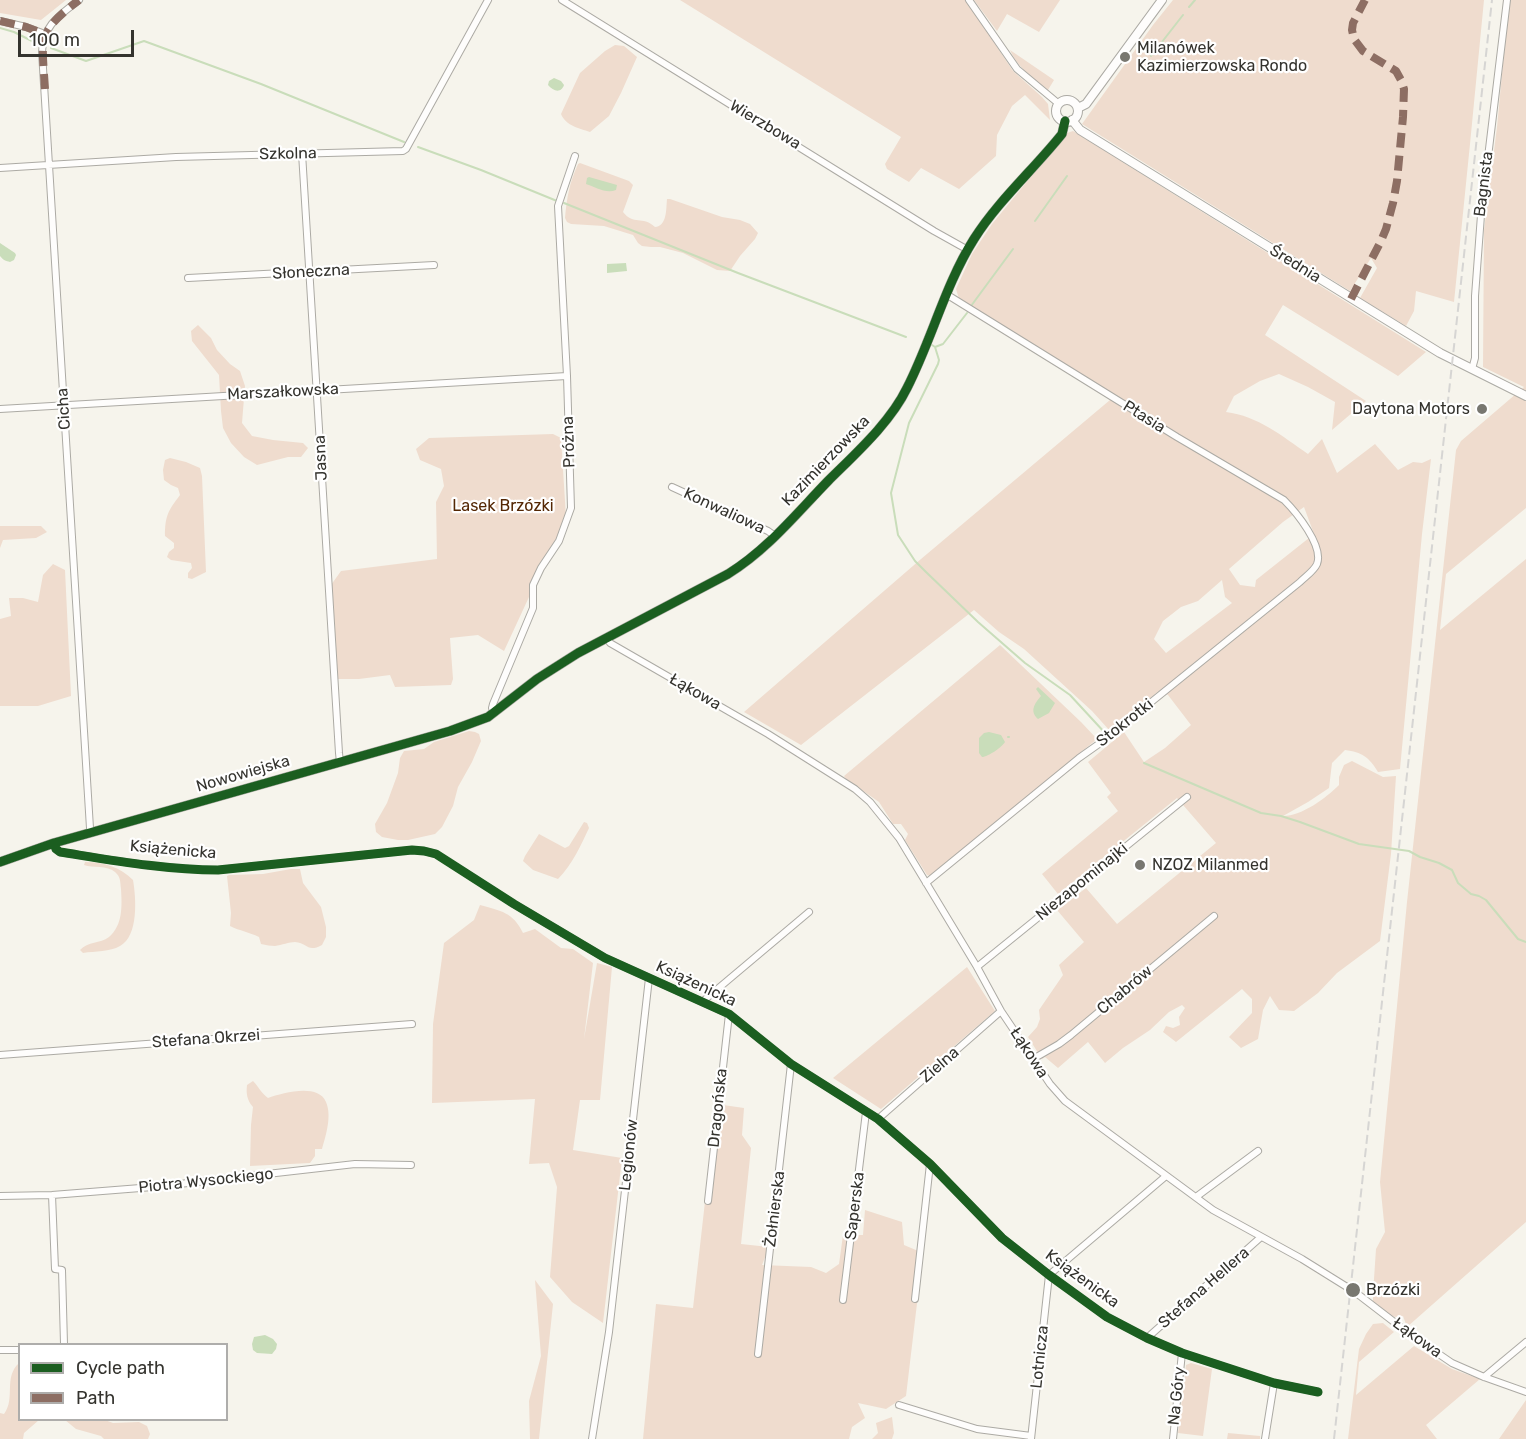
<!DOCTYPE html>
<meta charset="utf-8">
<style>
body{margin:0}
#map{position:relative;width:1526px;height:1439px;overflow:hidden;background:#f6f4ec;font-family:Rubik,sans-serif}
canvas{display:block}
.legend{position:absolute;left:18px;top:1343px;width:210px;height:78px;box-sizing:border-box;background:#fff;border:2px solid #aeadab;margin:0;padding:8px 10px;list-style:none;font-size:18px;color:#34332e}
.legend li{display:flex;align-items:center;gap:12px;height:30px}
.legend b{width:30px;border:2px solid #aeadab}
.scale{position:absolute;left:18px;top:30px;width:116px;height:27px;box-sizing:border-box;border:3px solid #34332e;border-top:0;padding-left:8px;font-size:18px;line-height:21px;white-space:nowrap;color:#34332e;-webkit-text-stroke:4px #fff;paint-order:stroke}
</style>
<div id="map">
<canvas width="1526" height="1439"></canvas>
<ul class="legend">
<li><b style="height:8px;background:#1b5e20"></b>Cycle path</li>
<li><b style="height:8px;background:#8d6e63"></b>Path</li>
</ul>
<div class="scale">100 m</div>
</div>
<script>
const ctx = document.querySelector('canvas').getContext('2d');
ctx.lineJoin = 'round';
function fillPath(path, color) {
  ctx.fillStyle = color;
  ctx.fill(path, 'evenodd');
}
function trace(path, color, width, dash) {
  ctx.strokeStyle = color;
  ctx.lineWidth = width;
  ctx.lineCap = dash ? 'butt' : 'round';
  ctx.setLineDash(dash || []);
  ctx.stroke(path);
}
function label(font, color, halo, rows, align = 'center') {
  ctx.font = font + ' Rubik,sans-serif';
  ctx.lineWidth = 4.5;
  ctx.setLineDash([]);
  ctx.textBaseline = 'middle';
  ctx.strokeStyle = halo;
  ctx.fillStyle = color;
  for (const [text, x, y, turn = 0] of rows) {
    ctx.save();
    ctx.translate(x, y);
    ctx.rotate((+turn || 0) * Math.PI / 180);
    ctx.textAlign = isNaN(turn) ? turn : align;
    if (halo) ctx.strokeText(text, 0, 0);
    ctx.fillText(text, 0, 0);
    ctx.restore();
  }
}
const green = new Path2D(`
 M0,0H66L41,20L0,13Z
 M680,0H966L1013,71L1042,97L1048,104L1050,120L1025,95L1012,106L997,135L996,156L959,189L921,168L909,182L887,169L885,164L901,137Z
 M974,0H1060L1039,32L1007,14L997,31Z
 M1173,0H1484L1470,144L1454,302L1416,291L1414,311L1406,326L1360,298L1377,268L1371,258L1350,291L1082,124L1153,25Z
 M1509,0H1526V508L1446,574L1440,630L1526,559V1222L1407,1327L1403,1316C1392,1321 1382,1308 1373,1301V1294L1376,1249L1385,1232L1380,1182L1407,902L1456,450L1461,441L1524,387L1483,367L1484,230L1497,127Z
 M615,45L624,46L637,57L621,93L609,116L590,132C579,128 566,126 561,114L580,73L605,51Z
 M1010,50L1054,80L1048,90C1034,79 1017,67 1010,50Z
 M1073,131L1426,352L1398,376L1283,305L1265,335L1366,401L1332,430L1335,402L1308,387L1279,374L1260,381L1234,396L1226,412C1258,416 1282,436 1308,454L1322,439L1337,473L1375,444L1398,470L1413,462L1422,463L1431,459L1422,534L1400,769L1378,772C1369,757 1362,752 1345,750L1332,763L1329,788L1308,802L1283,816C1302,816 1326,798 1339,785V777L1344,765L1352,761L1383,777L1396,776L1391,854L1380,941L1337,973L1318,993L1294,1011L1279,1010L1270,996L1263,1010L1258,1039L1241,1048L1229,1037L1252,1013V999L1242,989L1176,1042L1163,1032L1166,1026L1173,1028L1180,1025L1179,1017L1185,1008L1182,1005L1169,1012L1150,1030L1123,1048L1105,1063L1088,1042L1058,1068L1045,1057L1042,1059L1028,1037L1037,1027L1040,1019L1039,1010L1063,975L1059,965L1084,942L1057,910L1086,888L1117,924L1216,843L1177,798L1058,894L1042,874L1118,811L1107,797L1111,793L1088,762L1124,732L1144,762L1165,748L1191,725L1168,695L1160,690L1110,731L1092,711L1024,649L999,632L974,610L801,745L744,712L921,559L1110,400L1113,395L959,299L956,289L972,254L992,224L1067,133ZM1304,507L1314,534L1256,580L1255,587L1240,585L1229,569L1283,522ZM1222,580L1225,597L1232,603L1166,653L1154,639L1163,621L1181,607L1198,601Z
 M580,163L629,181L633,185L623,212C634,226 642,215 655,227C667,226 666,210 667,199H670L722,217L740,220L750,224L758,233L755,239L740,256L730,271L717,270L683,253L660,247H651L642,246L638,243L633,235L604,226L571,224L567,222L565,218C567,197 569,184 578,164Z
 M198,325L211,338L217,350L230,364L240,371L245,386L242,423L252,436L273,440L303,443L308,448L301,457H288L257,465L244,457L231,443L223,428L221,411L219,375L192,341L191,331Z
 M553,434L561,438L566,517L504,651L478,635L450,638L453,679L451,685L395,687L390,675L359,679H336L331,585L341,571L437,559L436,502L444,486L441,469L420,460L416,449L429,438Z
 M170,458L186,462L200,468L202,476L206,572L192,579L188,578V573L192,568L191,563L171,560L167,557L169,552L174,548V543L165,536C165,516 168,511 180,495L178,488L171,485L164,480L163,470L165,460Z
 M0,526H41L47,532L36,538L3,540L0,548Z
 M53,564L65,570L71,696L38,706H0V619L11,616L9,598H23L38,602L43,575Z
 M1000,645L1081,722L1097,739L931,876L927,875L905,840L908,834L901,824H893L879,802L846,779L844,776Z
 M469,731L475,732L479,734L481,741L472,762L458,787L453,806L442,827L435,834L408,840H398L382,837L376,832L375,824L387,803L398,773L400,758L404,751L424,749L434,742Z
 M584,822L587,823L589,828C581,845 572,865 558,879L533,870L523,861L525,856L539,834L565,848L569,846Z
 M85,862C104,862 120,867 133,880C136,897 139,936 120,946C110,952 95,951 83,953L80,950C88,941 100,944 109,937C123,925 122,906 121,889C120,882 121,877 115,872C107,865 93,868 84,865Z
 M291,869H300L303,883L321,907L326,927V937L322,945C307,953 308,943 295,942C289,942 282,945 275,946C271,946 266,945 261,944L259,937C249,932 240,931 230,926L231,913L227,876L229,875L263,874Z
 M480,905C501,911 513,912 523,933L535,929L561,948L573,949L593,963L584,1039L597,963L612,967L600,1100H580L573,1150L622,1158L603,1323L572,1302L550,1277L557,1187L549,1163L529,1164L535,1099L432,1103L433,1024L444,943L474,920Z
 M967,967L995,1011L881,1109L833,1078Z
 M253,1081C259,1087 261,1093 268,1098C283,1093 318,1083 326,1102C332,1116 326,1135 322,1149H315V1156L310,1163L250,1166L251,1125L253,1107C247,1100 246,1094 247,1085Z
 M716,1104L744,1108L742,1135L751,1148L741,1244L769,1247L762,1265L811,1267L826,1273L839,1264L843,1235H863L865,1210L902,1222L904,1245L923,1253L906,1396L886,1409L858,1403L865,1418L852,1427L849,1439H643L656,1304L693,1308Z
 M535,1280L553,1304L539,1439H530L529,1401L541,1356Z
 M1383,1323L1394,1332L1359,1362L1356,1395L1414,1346L1452,1369L1480,1379L1426,1425L1437,1439H1348L1359,1349L1366,1334L1373,1324Z
 M19,1363L20,1420H39L24,1433L23,1439H0V1413L4,1414C16,1398 3,1378 19,1363Z
 M1191,1363L1212,1369L1203,1436L1178,1433L1186,1365Z
 M1526,1400V1439H1499Z
 M892,1417L894,1433L892,1439H872L878,1433L876,1423Z
 M65,1420H105L113,1423L139,1422L147,1426L150,1434L148,1439H104L101,1436L76,1429Z
 M1228,1433L1260,1436V1439H1227Z`);
const water = new Path2D(`
 M554,78L561,81L564,85C561,94 553,91 548,85L549,81Z
 M589,177L617,185L616,190C606,194 595,187 586,184L587,178Z
 M0,243L15,253L16,255L14,260L10,262C6,261 3,260 0,256Z
 M626,263L627,271L607,273V264Z
 M1038,687L1055,703L1049,713L1038,719C1029,711 1035,703 1041,696L1036,689Z
 M989,732L1001,735L1005,742C1002,747 988,757 982,757L979,753V738L984,733Z
 M265,1335L273,1339L277,1344L276,1349L272,1354L257,1353L253,1350L252,1344L254,1337Z`);
const stream = new Path2D(`
 M1189,7L1195,0
 M0,28L14,32L38,44
 M51,48L86,61L144,41L261,84L404,142
 M1151,56L1183,15
 M418,147L481,170L557,201
 M564,203L738,273L906,337
 M1035,221L1067,176
 M971,306L1013,249
 M932,345L935,347L939,360L938,364L909,423L891,493L898,535L915,561L926,572L978,622L1025,663L1070,695L1106,734
 M935,347L943,344L967,313
 M1008,737H1009
 M1144,763L1261,813L1281,816L1300,822L1359,844L1409,851L1420,857L1439,863L1452,870L1458,883L1471,894L1479,896L1486,900L1518,939L1526,942`);
const minor = new Path2D(`
 M79,0C60,15 43,25 42,52L90,828L91,833
 M562,0L934,231L968,250
 M969,0L1017,69L1059,104
 M0,21L26,27L45,34
 M302,153L339,753L340,762
 M0,168L176,157L403,151L406,149L488,0
 M188,278L434,265
 M1472,369L1475,358V296L1481,215L1507,0
 M0,409L567,376
 M672,487L768,531L775,536
 M607,638L610,643L768,734L855,789L870,802L899,838L977,967L1001,1011L1050,1084L1065,1101L1213,1210L1302,1259L1355,1292L1411,1335L1452,1363L1484,1377L1526,1392
 M494,713L492,708L493,704L533,608V585L541,568L559,541L571,508L567,376L558,206L575,156
 M54,843L56,849L60,852C111,860 166,870 218,870L412,850L424,851L436,854L514,904L605,958L729,1014L791,1064L878,1119L930,1164L1002,1238L1049,1275L1107,1317L1147,1338L1182,1353L1274,1383L1318,1392
 M926,883L1079,758L1103,741L1300,582C1306,576 1314,571 1317,564C1324,546 1296,512 1284,500L1177,437L946,294
 M977,967L1187,797
 M702,1002L809,912
 M0,1055L412,1024
 M1033,1059L1059,1044L1071,1035L1214,916
 M878,1119L1001,1011
 M52,1195L55,1269L62,1270L64,1344
 M0,1196L52,1195L153,1187L355,1164L411,1165
 M1196,1197L1258,1151
 M708,1201L729,1014
 M915,1299L930,1164
 M843,1300L866,1112
 M1147,1338L1261,1237
 M0,1350H20
 M758,1354L791,1064
 M1484,1377L1526,1342
 M899,1405L977,1429L1031,1436
 M592,1439L609,1332L649,978
 M1031,1439L1049,1275L1166,1176
 M1173,1439L1182,1353
 M1265,1439L1274,1383`);
const tertiary = new Path2D(`
 M1056 111a11 11 0 1 1 22 0a11 11 0 1 1-22 0Z
 M1078,108L1086,104L1162,0
 M1072,120L1080,130L1440,353L1526,396
 M0,862L54,843L450,731L488,717L537,679L578,653L728,574C767,550 796,514 828,481C855,454 890,423 907,388C932,339 945,285 974,239C998,201 1034,169 1062,134L1065,121`);
const rail = new Path2D(`
 M1334,1439L1492,0`);
const quiet = new Path2D(`
 M0,21L26,27L45,34
 M45,89C42,38 36,33 79,0
 M1351,299L1381,241L1386,229L1393,203L1397,181L1403,117L1404,89L1401,80L1396,71L1363,51L1354,39L1352,30L1353,23L1365,0`);
const cycleway = new Path2D(`
 M54,843L56,849L60,852C111,860 166,870 218,870L412,850L424,851L436,854L514,904L605,958L729,1014L791,1064L878,1119L930,1164L1002,1238L1049,1275L1107,1317L1147,1338L1182,1353L1274,1383L1318,1392
 M0,862L54,843L450,731L488,717L537,679L578,653L728,574C767,550 796,514 828,481C855,454 890,423 907,388C932,339 945,285 974,239C998,201 1034,169 1062,134L1065,121`);
const markers = [
 [1125,57,6,"#787770"],
 [1482,409,6,"#787770"],
 [1140,865,6,"#787770"],
 [1353,1290,8,"#787770"]
];
const poiNames = [
 ["Milanówek",1137,48],
 ["Kazimierzowska Rondo",1137,66],
 ["Daytona Motors",1470,409,"right"],
 ["NZOZ Milanmed",1152,865],
 ["Brzózki",1366,1290]
];
const streetNames = [
 ["Wierzbowa",765,125,31],
 ["Szkolna",288,154,-1],
 ["Bagnista",1484,184,-83],
 ["Średnia",1295,264,32],
 ["Słoneczna",311,272,-3],
 ["Marszałkowska",283,392,-3],
 ["Cicha",64,409,-94],
 ["Ptasia",1144,417,32],
 ["Próżna",569,442,-92],
 ["Jasna",321,458,-93],
 ["Kazimierzowska",826,461,-46],
 ["Konwaliowa",724,511,25],
 ["Łąkowa",695,692,30],
 ["Stokrotki",1125,723,-38],
 ["Nowowiejska",243,774,-16],
 ["Książenicka",173,850,5],
 ["Niezapominajki",1082,882,-39],
 ["Książenicka",696,984,25],
 ["Chabrów",1125,990,-40],
 ["Stefana Okrzei",206,1039,-4],
 ["Łąkowa",1029,1053,57],
 ["Zielna",940,1065,-41],
 ["Dragońska",718,1108,-84],
 ["Legionów",629,1155,-84],
 ["Piotra Wysockiego",206,1181,-6],
 ["Saperska",855,1206,-83],
 ["Żołnierska",775,1209,-83],
 ["Książenicka",1082,1279,36],
 ["Stefana Hellera",1204,1288,-41],
 ["Łąkowa",1417,1338,36],
 ["Lotnicza",1040,1357,-84],
 ["Na Góry",1177,1396,-84]
];
const parkNames = [
 ["Lasek Brzózki",503,506]
];
fillPath(green, '#efdcce');
fillPath(water, '#c9ddba');
trace(stream, '#c9ddba', 2);
trace(minor, '#acaaa4', 8);
trace(tertiary, '#acaaa4', 10);
trace(minor, '#fefdfc', 6);
trace(tertiary, '#fefdfc', 8);
trace(rail, '#d6d5d3', 2, [9, 4.5]);
trace(quiet, '#8d6e63', 8, [15, 8]);
trace(cycleway, '#1b5e20', 9);
for (const [x, y, r, color] of markers) {
  const dot = new Path2D();
  dot.arc(x, y, r, 0, 2 * Math.PI);
  ctx.fillStyle = color;
  ctx.fill(dot);
  trace(dot, '#fff', 2);
}
label('16px', '#34332e', '#fff', poiNames, 'left');
label('16px', '#34332e', '#fff', streetNames);
label('16px', '#542704', '#fff', parkNames);
</script>
